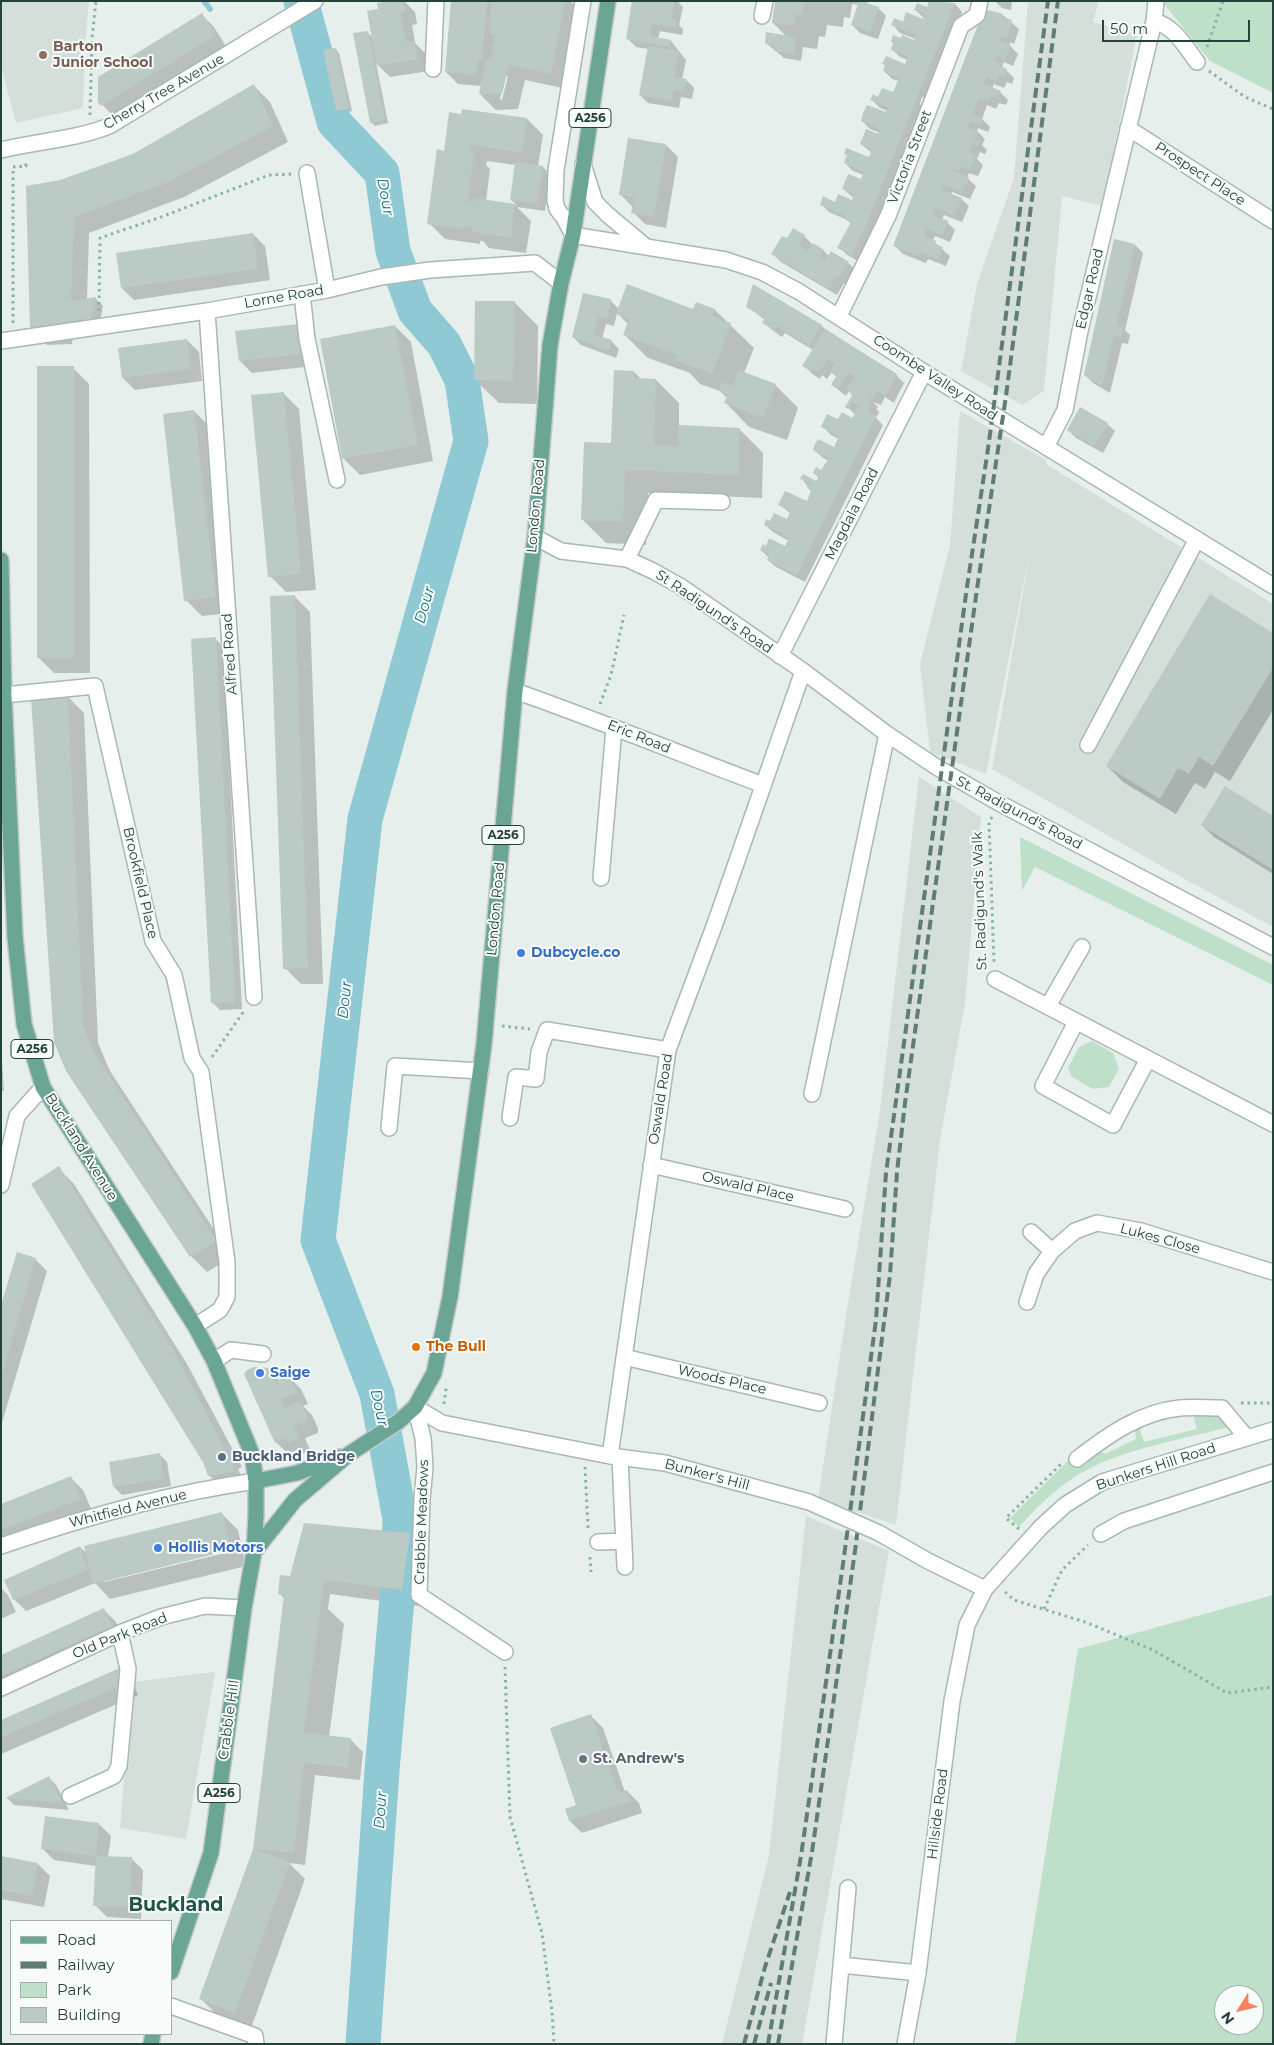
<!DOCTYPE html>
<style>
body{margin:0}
#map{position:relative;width:1274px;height:2045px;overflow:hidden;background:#e6efeb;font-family:Montserrat,sans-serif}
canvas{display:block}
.frame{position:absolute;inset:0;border:2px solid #24423a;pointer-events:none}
.legend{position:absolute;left:10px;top:1920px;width:162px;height:115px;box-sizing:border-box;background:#f7fbf9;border:1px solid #a3b1ad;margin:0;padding:6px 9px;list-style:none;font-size:15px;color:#24423a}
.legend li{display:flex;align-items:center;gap:10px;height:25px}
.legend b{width:25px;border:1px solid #a3b1ad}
.north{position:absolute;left:1214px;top:1985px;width:50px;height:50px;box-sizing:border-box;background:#f7fbf9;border:1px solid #a3b1ad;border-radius:50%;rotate:234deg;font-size:14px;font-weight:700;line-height:20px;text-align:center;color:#24423a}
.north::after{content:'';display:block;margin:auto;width:18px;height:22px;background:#f4845f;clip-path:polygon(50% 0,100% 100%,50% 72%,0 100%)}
.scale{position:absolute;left:1102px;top:20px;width:148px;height:22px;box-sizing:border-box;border:2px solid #24423a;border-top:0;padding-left:6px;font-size:15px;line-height:18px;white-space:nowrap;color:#24423a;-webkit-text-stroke:4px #f7fbf9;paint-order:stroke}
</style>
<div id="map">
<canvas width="1274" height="2045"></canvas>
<div class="frame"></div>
<ul class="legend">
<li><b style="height:6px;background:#6aa596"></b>Road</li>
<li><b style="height:6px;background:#5f7d75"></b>Railway</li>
<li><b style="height:14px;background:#bfe0c8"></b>Park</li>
<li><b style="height:14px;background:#bbcac4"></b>Building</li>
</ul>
<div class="north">N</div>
<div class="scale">50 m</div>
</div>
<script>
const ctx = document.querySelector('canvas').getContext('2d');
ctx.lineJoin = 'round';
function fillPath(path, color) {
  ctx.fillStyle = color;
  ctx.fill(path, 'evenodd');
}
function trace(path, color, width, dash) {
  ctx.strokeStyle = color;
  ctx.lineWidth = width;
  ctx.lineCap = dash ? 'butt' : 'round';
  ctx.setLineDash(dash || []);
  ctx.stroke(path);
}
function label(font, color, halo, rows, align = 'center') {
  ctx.font = font + ' Montserrat,sans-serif';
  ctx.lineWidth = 4;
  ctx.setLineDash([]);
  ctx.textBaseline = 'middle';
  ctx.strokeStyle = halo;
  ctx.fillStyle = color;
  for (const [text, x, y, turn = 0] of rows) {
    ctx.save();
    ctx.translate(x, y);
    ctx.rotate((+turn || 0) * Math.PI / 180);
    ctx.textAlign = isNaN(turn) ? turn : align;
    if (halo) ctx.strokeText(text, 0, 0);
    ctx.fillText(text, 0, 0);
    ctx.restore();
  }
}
const built = new Path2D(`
 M1,1H89L85,45L83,108L16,123L1,66Z
 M1028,1H1099L1093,22L1137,34L1103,206L1062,196L1044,391L1022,405L961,371L977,284L1014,178Z
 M960,411L1046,460V464L1273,604V927L1170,871L992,769L1032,540L986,774L930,752L920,664L950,545Z
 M919,777L981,817L965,1003L940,1140L896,1525L818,1499L845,1322L880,1111Z
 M806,1516L889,1551L802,2044H722L769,1855Z
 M215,1672L186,1839L120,1828L132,1682Z`);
const green = new Path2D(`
 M1160,1H1273V93L1210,61L1165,5Z
 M1020,837L1273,965V985L1035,867L1022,891Z
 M1092,1041L1113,1053L1119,1069L1109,1087L1093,1089L1072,1077L1068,1068L1079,1047Z
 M1193,1414C1212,1414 1219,1409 1229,1427C1183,1439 1124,1449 1083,1472C1058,1486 1038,1506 1019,1527L1010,1518L1071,1458L1100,1451L1105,1454L1136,1439L1135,1430L1139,1426L1144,1442L1197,1429Z
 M1273,1595V2044H1015L1078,1649ZM1224,1995H1254V2025H1224Z`);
const shadow = new Path2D(`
 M395,1H404L415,12L417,24L412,25L415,43L426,54L429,71L390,77L376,63L388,123L375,126L371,122L367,32L373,38L379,10Z
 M452,1H570L581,12L567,89L525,80L518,109L496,110L480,94L482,86L458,84L446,72ZM505,76H508L502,100L500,99Z
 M633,1H677L683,7L679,25L683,29L682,35L660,31L658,39L671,41L686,60L682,80H686L694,88L692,99L681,97L679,108L648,103L640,95L648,49L636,47L628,39Z
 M790,1H868L867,4L878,8L886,16L878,39L860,33L852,25L859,5L852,4L850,18L844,17L843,27L827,25L825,37L819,36L817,49L803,47L801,61L784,58L766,43L787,37L773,23Z
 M931,1L955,4L962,12L928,99L922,97L920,104L924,108L886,204L860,262L847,255L839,247L851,224L847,220L829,212L821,204L853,201L854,198L843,189L861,181L864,175L853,171L845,163L848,156L845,153L870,159L872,153L861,144L879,135L880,133L870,129L862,121L886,114L888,111L880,108L872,100L901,95L899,81L892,79L884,71L886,66L884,64L906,65L908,60L900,57L892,49L916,42V39L900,33L893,25L924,21V18L915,10L928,9Z
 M995,1H1012L1011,10L1002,8Z
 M202,15L214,27L227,48L114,117L99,101Z
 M1003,15L1019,29L1014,44L1010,42L1009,45L1018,54L1013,66L1004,62L1002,66L1014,78L1012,84L1007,82L1004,88L994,84L992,89L1000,92L1008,100L1006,105L999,103L996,109L987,105L982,119L990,127L988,132L978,128L977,131L985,139L982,145L987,150L985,154L980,152L977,159L983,165L978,176L969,173L967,178L976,186L970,199L952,192L951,195L961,199L969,206L962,222L944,215L942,220L947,222L955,230L950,242L935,236L933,241L950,256L946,266L928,259L926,263L903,254L895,246Z
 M336,49L339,53L352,111L341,114L337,110Z
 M254,86L270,102L288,142L184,197L89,233L87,299L95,298L103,306L98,332L73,335L72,344L47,345L31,329L61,181L134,155Z
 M527,119L543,135L538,166L543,167L550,175L545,211L517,207L531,221L526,253L489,248L483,241H480V244L445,239L429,223L445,152ZM487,161L516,165L511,200L517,205L486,201L490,169L486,165Z
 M666,145L678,157L666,228L645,224L633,212L632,206L620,194Z
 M253,234L265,246L270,280L134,300L122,288Z
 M804,236L813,245L824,251L829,256L848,263L856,270L847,285L844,283L837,295L781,262L773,254L787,240Z
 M1115,241L1135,245L1143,253L1125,330L1130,335L1128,344L1122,343L1110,393L1093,383L1085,375Z
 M754,286L821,326L896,375L904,383L894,403L885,397L881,405L873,402L878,407L876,409L879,412L876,418L883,425L805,582L776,567L768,560L769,558L761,550L786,548L789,541L773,532L765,525L788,521L791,514L780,505L807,503L812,492L802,479L817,483L819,478L814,473L822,471L829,461L822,457L814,450L835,448L839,439L831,435L823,427L839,421L853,420L856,415L847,407L853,396L849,391L846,396L832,385L837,377L832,372L827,379L822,375L820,379L811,373L804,365L813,350L785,333L782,337L772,330L764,322L765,320L748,307Z
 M610,300L619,309L715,310L754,348L744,373L775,385L798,408L787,440L749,427L726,403L728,399L720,391L700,384L690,373L648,358L624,334L628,324L617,313L614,326L606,324L602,339L611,341L619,349L616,358L581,345L573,337Z
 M514,302L538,326L537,404L499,403L475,380Z
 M297,325L313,366L252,373L240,361Z
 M395,326L411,342L433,461L360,475L344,459Z
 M187,340L199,352L202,381L135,390L123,378Z
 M73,368L89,384L90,673H54L38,657Z
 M634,372L641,379L656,380L679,403V427L739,429L763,453L762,498L648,493L646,545L606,543L583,520L613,444Z
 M283,393L299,409L316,590L286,592L270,576Z
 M194,411L210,427L231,613L202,616L186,600Z
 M1107,424L1115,431L1103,453L1076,438L1068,430Z
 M294,596L310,612L323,984H301L285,968Z
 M1273,634V710L1230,781L1215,772L1205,789L1195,783L1176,814L1123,782L1107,766Z
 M215,639L223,646L242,1009L220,1010L212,1002Z
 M68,697L84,713L98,1043L110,1071L232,1257L207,1272L191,1256L67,1070Z
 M1273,817V874L1214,837L1202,825Z
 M1,1045L4,1091H1Z
 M58,1168L74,1184L187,1364L242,1467L238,1469L242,1478L217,1483L209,1475L205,1463Z
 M35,1259L47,1271L1,1426V1310Z
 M268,1369L280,1381L289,1377L301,1389L308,1404L303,1406L312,1415L318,1428V1433L305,1438L310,1450L302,1454L297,1450L288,1454L276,1442Z
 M160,1455L167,1462L171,1486L122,1495L114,1487Z
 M71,1478L83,1490L92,1511L1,1546V1505Z
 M222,1514L238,1530L246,1566L110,1599L95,1583L26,1611L14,1599L80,1547L88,1555ZM237,1547L238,1550L104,1582V1580Z
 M410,1534L426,1550L418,1606L330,1594L328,1609L344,1624L329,1737L351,1740L363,1752L360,1780L315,1775L305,1865L289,1863L305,1879L251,2028L217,2015L201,1999L255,1849L285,1599L279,1593L294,1578Z
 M1,1588L8,1595L16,1612L1,1619Z
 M104,1610L116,1622L123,1638L1,1693V1657Z
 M132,1681L138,1695L1,1754V1721Z
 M591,1716L603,1728L625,1792L627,1791L639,1803L642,1813L582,1833L570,1821L567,1810L578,1806Z
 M48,1777L56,1785L69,1810L14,1805L7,1798Z
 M46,1818L99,1824L111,1836L108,1857L131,1858L143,1870L141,1919L107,1917L95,1905L96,1866L54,1860L42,1848Z
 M1,1857L38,1864L50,1876L44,1907L1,1899Z`);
const stream = new Path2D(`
 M204,1L210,9`);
const river = new Path2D(`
 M301,1L334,122L382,173L393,251L415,311L444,344L462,380L471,441L365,819L318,1240L377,1394L400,1519L397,1599L382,1770L363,2044`);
const building = new Path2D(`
 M388,1H404L406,12L400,13L406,42L414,41L418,59L377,66L367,11L378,9L377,3Z
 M451,1H487L482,59H478L476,75L445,72Z
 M492,1H565L551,74L509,65L502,94H479L486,60H491L495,35L489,34Z
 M632,1H675L672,19L676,20L675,27L652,24L650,36L671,40L670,47L626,39Z
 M775,1H804L802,15L796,14L794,26L772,23Z
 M859,1L879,7L870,32L851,25Z
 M929,1L955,3L865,227L852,255L837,248L851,222L845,219L846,216L820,205L823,196L835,202L838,194L852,200L854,194L842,189L848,174L861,179L864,172L844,163L847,155L844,154L846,148L869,157L872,149L860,144L866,129L878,134L880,129L861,121L863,113L867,105L886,112L888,107L870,100L873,94L878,97L882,88L893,92L899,78L883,71L885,65L882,64L886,56L905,64L908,56L891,50L893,43L891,42L893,35L901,38L902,35L914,40L916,35L891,25L894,18L903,22L906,12L923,19L925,14L914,10L917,3L927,7Z
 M984,9L1003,14L1002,17L1012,20L1007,38L1002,36L1000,41L1011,45L1005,59L996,55L994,60L1001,63L1000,66L1007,69L1004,77L999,75L996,81L987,77L984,84L1001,91L998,98L991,96L988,102L979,98L973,114L983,118L980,125L970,121L968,127L977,131L974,139L980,141L977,147L972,145L969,153L976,156L970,170L961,166L959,171L952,168L951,170L969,177L966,186L964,185L962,192L944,185L942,190L962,198L955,215L936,208L933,215L948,221L942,235L927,229L924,236L936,241L935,244L943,247L938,259L920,252L918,256L893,246Z
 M202,13L216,35L101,106L98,102V77Z
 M368,31L385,120L370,123L353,33Z
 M766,32L796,37L794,54L774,51L775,45L765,44Z
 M648,46L679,51L674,77L687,79L684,92L674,90L672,101L639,95Z
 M336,48L349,108L336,111L323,50Z
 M254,84L273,126L168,182L74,217L71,301L96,297L90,325L30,329L26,186L60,180L133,154Z
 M462,109L527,118L522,153L471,145L470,151L474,152L468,201L474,202L475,198L515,204L511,238L472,232V227L464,226V229L427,224L437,149L444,151L449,112L461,114Z
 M628,138L666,144L654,217L631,213L634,197L619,195Z
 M515,162L543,166L537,204L510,200Z
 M793,228L805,235L799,245L808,251L813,243L824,250L820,258L825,261L831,251L849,262L839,278L836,276L829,289L771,254L782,236L787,238Z
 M253,233L258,269L121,288L116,253Z
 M1114,239L1135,244L1120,313L1106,310L1119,314L1117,325L1123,326L1121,337L1114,336L1102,386L1084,375Z
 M627,284L693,309L696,302L715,309L712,316L731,323L712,374L675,360L677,355L623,335L629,319L616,314Z
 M753,284L822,325L809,346L777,326L774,330L762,323L765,318L746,307Z
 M583,293L611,299L607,319L598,317L594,335L612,340L609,351L572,337Z
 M475,301H515L513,381L474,380Z
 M298,324L301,354L239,361L235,331Z
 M395,325L418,445L342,459L320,339Z
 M825,329L897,374L886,396L877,391L873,398L865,395L871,398L868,402L872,404L868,412L876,416L797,575L767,560L769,554L760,550L763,544L766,546L769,538L785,546L789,538L764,525L766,519L770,521L774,513L787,519L791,511L778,505L785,491L807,501L811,491L807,488L809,483L800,479L803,474L816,481L819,476L813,473L816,467L821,470L829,458L813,450L815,444L818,439L834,447L839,436L821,427L827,414L838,419L842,412L852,418L864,398L858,406L852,402L848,409L845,407L853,394L846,390L855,376L849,372L838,389L831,385L836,376L830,372L835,364L828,359L819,372L814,369L812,372L802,366Z
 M187,339L191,369L122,378L118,348Z
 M37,366H74V658H37Z
 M614,370L634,371V378L656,379L654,445L678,446L679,425L740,428L739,475L625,470L623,522L581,520L584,442L611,443Z
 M739,370L776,384L763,418L724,403L728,395L719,391L722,382L733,386Z
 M284,392L301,574L268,577L251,395Z
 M1080,407L1108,423L1094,446L1067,430Z
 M194,410L216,597L184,601L163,414Z
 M1210,594L1273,633V668L1213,766L1199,757L1189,774L1178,768L1160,799L1106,766Z
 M295,595L308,968L283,969L270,596Z
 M216,637L235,1002L211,1003L191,639Z
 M68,696L83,1026L95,1054L217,1241L190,1257L66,1071L54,1042L31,698Z
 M1225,786L1273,816V870L1201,825Z
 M59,1166L171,1346L226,1451L235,1471L208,1476L204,1464L31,1184Z
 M17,1252L36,1258L2,1373L1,1305Z
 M254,1367L269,1368L275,1382L289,1375L297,1392L281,1399L285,1408L300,1401L307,1415L306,1421L294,1426L299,1438L289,1443L286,1438L275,1443L244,1374L247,1370Z
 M160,1453L164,1479L113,1487L109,1462Z
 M71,1476L81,1499L1,1530V1504Z
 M222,1512L231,1550L93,1584L84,1546Z
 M304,1523L410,1533L402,1590L324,1580L304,1733L351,1738L348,1768L304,1763L294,1853L253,1849L284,1595L278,1594L280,1575L290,1576Z
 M80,1546L88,1570L13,1600L4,1580Z
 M104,1608L112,1626L1,1676V1655Z
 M120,1668L127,1683L1,1737V1720Z
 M591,1714L618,1793L627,1790L631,1801L569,1821L565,1809L576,1805L550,1728Z
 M49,1776L62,1803L5,1798Z
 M45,1816L99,1823L96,1856L41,1849Z
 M253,1849L290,1862L235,2013L199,1999Z
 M1,1856L38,1863L32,1896L1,1890Z
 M96,1856L132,1857L130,1907L93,1906Z`);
const path = new Path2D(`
 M1207,47L1223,1
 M1209,71L1245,97L1273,109
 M90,115L92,38L96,1
 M99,311L100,238L164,216L269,175L292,174
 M13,323V167L26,166L25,161
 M600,704L611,675L624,615
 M992,817L989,822L994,962
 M502,1026L530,1029
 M212,1057L244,1011
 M1241,1403H1273
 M444,1404L446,1388
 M585,1467L588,1528
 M1019,1529L1006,1518L1061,1464
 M590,1557L591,1572
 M1005,1592L1014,1600L1085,1622L1153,1650L1227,1693L1273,1687
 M1044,1609L1062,1570L1088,1545
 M505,1667L510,1817L542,1933L552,2012L554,2044`);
const minor = new Path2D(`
 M583,1L556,170L555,200L557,209L564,218L573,235L726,260L762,272L798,291L924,372L1273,586
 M762,16L765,1
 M1154,21C1175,27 1184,45 1197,62
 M433,69L436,1
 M1128,128L1273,221
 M1,150C37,141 74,140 109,126L315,1
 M583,164L595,202L608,215L645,246
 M307,173L327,290
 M302,294L307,339L337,480
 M207,311L254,997
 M839,316L888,216L961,26L977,15L980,1
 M1,341L207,311L327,290L381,277L430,270L535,263L561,283
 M1046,447L1065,410L1080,331L1154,21L1156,1
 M535,537L561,551L627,559L653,571L680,586L803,671L887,734L938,768L999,803L1273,947
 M627,559L656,500L722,502
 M780,656L924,372
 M515,691C598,720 680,754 763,785
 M4,695L95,686L153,941L174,975L192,1058L201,1072L227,1262V1297L220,1310L195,1326
 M1088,745L1197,539
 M601,878L614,728
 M995,979L1273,1124
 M1048,1006L1082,947
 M1076,1022L1043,1086L1113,1125L1148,1059
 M812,1094L887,734
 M510,1118L516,1077L536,1079L539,1052L547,1030L668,1050
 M389,1128L395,1066L481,1071
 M651,1165L845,1209
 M1,1185L17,1116L43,1087
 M1031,1232L1052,1251
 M1027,1302L1036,1274L1052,1251L1075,1231L1097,1223L1141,1231L1273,1272
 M624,1357L819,1403
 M214,1361L231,1350L263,1354
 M415,1407L442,1423L610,1456L665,1463L809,1502
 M415,1407L423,1438L425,1467L422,1499L419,1595L505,1652
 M610,1456L668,1050L716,921L803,671
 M620,1458L625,1567
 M1077,1459C1108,1435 1140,1412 1180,1408C1193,1407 1208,1408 1222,1408L1247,1438
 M879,1533L928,1561L985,1589
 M1101,1534L1124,1521L1273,1472
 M598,1542L624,1541
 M1,1546C85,1517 169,1493 256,1481
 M1,1688L120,1633L161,1617L205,1606L244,1608
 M70,1796L114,1776L119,1766L128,1669L120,1633
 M841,1965L918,1973
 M171,2006L255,2036L256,2044
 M834,2044L848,1888
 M905,2044L918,1973L952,1701L967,1625L985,1589L1041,1527L1065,1505L1102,1482L1273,1430`);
const major = new Path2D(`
 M1,560L4,695L15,937L24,1024L43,1087L195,1326L214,1361L252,1454L256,1481V1515L254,1552L244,1608L211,1853L171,1972
 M256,1481L297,1473L339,1457
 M254,1552L295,1500L349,1454L398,1422L415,1407L434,1373L450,1297L484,1044L515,691L535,537L550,345L561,283L573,235L608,1
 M151,2044L153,2034`);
const rail = new Path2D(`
 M744,2044L765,1967L790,1892
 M754,2044L771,1983
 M768,2044L801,1856L843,1564L876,1320L886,1173L967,587L988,449L1048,1
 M778,2044L812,1852L855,1551L890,1275L897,1172L905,1103L977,589L1006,396L1058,1`);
const minorBridge = new Path2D(`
 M809,1502L879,1533`);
const markers = [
 [43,55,5,"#8d6e63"],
 [521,953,5,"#3f7fe0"],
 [416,1347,5,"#e8710a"],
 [260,1373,5,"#3f7fe0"],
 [222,1457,5,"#5c6f8a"],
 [158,1548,5,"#3f7fe0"],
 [583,1759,5,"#6b7280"]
];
const shields = [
 [590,118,42],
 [503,835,42],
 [32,1049,42],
 [219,1793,42]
];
const shieldNames = [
 ["A256",590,118],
 ["A256",503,835],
 ["A256",32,1049],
 ["A256",219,1793]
];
const educationNames = [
 ["Barton",53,47],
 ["Junior School",53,63]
];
const streetNames = [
 ["Cherry Tree Avenue",164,92,-30],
 ["Victoria Street",910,157,-69],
 ["Prospect Place",1200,174,33],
 ["Edgar Road",1090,289,-77],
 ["Lorne Road",284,297,-10],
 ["Coombe Valley Road",935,378,33],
 ["London Road",536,506,-85],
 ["Magdala Road",852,514,-63],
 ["St Radigund's Road",714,612,34],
 ["Alfred Road",230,654,-94],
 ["Eric Road",639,737,22],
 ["St. Radigund's Road",1019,813,28],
 ["Brookfield Place",140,883,77],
 ["St. Radigund's Walk",980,901,-92],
 ["London Road",496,909,-85],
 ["Oswald Road",661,1099,-81],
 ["Buckland Avenue",81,1147,58],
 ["Oswald Place",748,1187,13],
 ["Lukes Close",1160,1239,15],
 ["Woods Place",722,1380,13],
 ["Bunkers Hill Road",1156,1467,-18],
 ["Bunker's Hill",707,1475,15],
 ["Whitfield Avenue",128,1509,-14],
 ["Crabble Meadows",422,1522,-88],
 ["Old Park Road",120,1636,-22],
 ["Crabble Hill",229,1720,-82],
 ["Hillside Road",938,1814,-83]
];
const shopNames = [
 ["Dubcycle.co",531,953],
 ["Saige",270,1373],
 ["Hollis Motors",168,1548]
];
const foodNames = [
 ["The Bull",426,1347]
];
const serviceNames = [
 ["Buckland Bridge",232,1457]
];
const worshipNames = [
 ["St. Andrew's",593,1759]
];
const waterNames = [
 ["Dour",385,197,80],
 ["Dour",425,605,-74],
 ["Dour",345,1000,-84],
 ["Dour",379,1408,77],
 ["Dour",381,1810,-86]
];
const districtNames = [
 ["Buckland",176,1905]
];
fillPath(built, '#d4dfda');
fillPath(green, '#bfe0c8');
fillPath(shadow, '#0003');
trace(stream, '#8ec9d4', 5.5);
trace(river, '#8ec9d4', 35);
fillPath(building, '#bbcac4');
trace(minor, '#a8b8b2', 18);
trace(major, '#c2cac8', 18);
trace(path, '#86b3a5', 3, [2.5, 4]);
trace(minor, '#fff', 15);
trace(major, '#6aa596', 15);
trace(rail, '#5f7d75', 4, [10, 5]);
trace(minorBridge, '#a8b8b2', 18, []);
trace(minorBridge, '#fff', 15);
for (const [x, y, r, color] of markers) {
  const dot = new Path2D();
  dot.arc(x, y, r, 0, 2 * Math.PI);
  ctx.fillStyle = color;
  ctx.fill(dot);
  trace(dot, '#f7fbf9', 2);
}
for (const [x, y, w] of shields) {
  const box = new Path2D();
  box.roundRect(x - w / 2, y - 9.5, w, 19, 4);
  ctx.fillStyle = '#f7fbf9';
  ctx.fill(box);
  trace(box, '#24423a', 1);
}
label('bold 12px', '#24423a', null, shieldNames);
label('bold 14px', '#785e54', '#f7fbf9', educationNames, 'left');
label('14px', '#24423a', '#f7fbf9', streetNames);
label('bold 14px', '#366cbe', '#f7fbf9', shopNames, 'left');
label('bold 14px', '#c56008', '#f7fbf9', foodNames, 'left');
label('bold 14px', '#4e5e75', '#f7fbf9', serviceNames, 'left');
label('bold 14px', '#5b616d', '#f7fbf9', worshipNames, 'left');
label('italic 15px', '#1c6f80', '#f7fbf9', waterNames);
label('bold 19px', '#1f5548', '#f7fbf9', districtNames);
</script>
